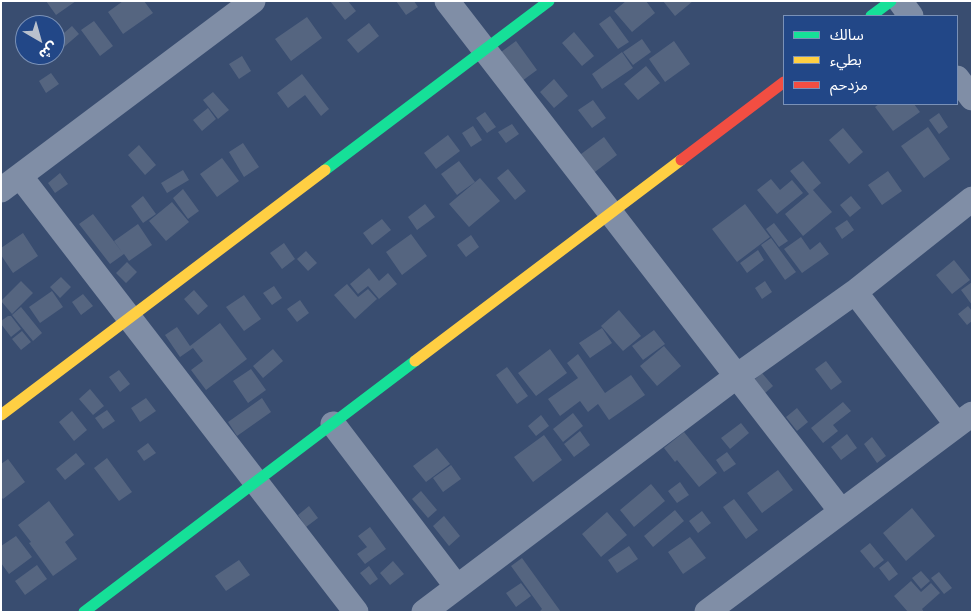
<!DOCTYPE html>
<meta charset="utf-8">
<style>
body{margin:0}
#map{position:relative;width:973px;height:613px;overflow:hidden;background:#394d70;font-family:Mulish,"Noto Sans Arabic",sans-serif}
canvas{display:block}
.frame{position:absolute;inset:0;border:2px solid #fff;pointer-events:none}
.legend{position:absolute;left:783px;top:15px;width:175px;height:90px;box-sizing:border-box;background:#224787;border:1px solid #7a91b7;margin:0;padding:6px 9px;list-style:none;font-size:15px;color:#fff}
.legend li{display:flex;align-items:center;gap:10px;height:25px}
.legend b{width:25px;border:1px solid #7a91b7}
.north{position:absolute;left:15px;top:15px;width:50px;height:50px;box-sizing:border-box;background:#224787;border:1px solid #7a91b7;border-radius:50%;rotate:142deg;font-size:14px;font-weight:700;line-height:20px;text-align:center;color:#fff}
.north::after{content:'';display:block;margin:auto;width:18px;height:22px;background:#bac1cd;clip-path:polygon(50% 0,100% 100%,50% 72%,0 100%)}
</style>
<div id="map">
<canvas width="973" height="613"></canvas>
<div class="frame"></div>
<ul class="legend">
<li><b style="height:6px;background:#16e098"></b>سالك</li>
<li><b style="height:6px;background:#ffcf43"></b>بطيء</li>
<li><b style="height:6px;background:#f24e42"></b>مزدحم</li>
</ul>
<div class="north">ش</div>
</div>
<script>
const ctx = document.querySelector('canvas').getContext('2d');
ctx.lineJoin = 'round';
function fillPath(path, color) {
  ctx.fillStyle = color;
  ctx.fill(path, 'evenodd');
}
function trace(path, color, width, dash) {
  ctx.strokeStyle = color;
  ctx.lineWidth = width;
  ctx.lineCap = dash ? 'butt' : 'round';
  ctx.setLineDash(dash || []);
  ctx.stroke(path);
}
const building = new Path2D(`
 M46,1H76L56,15Z
 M123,1H144L153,13L123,34L108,12Z
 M330,1H348L356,11L345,20Z
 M396,1H414L418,7L406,15Z
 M626,1H646L655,13L632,32L614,11Z
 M663,1H693L675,16Z
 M610,16L629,42L618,49L599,24Z
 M307,17L322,38L291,61L275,39Z
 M94,21L113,46L100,56L81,30Z
 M369,23L379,36L358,53L347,40Z
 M72,26L79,34L64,47L57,39Z
 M574,32L594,56L582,66L562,43Z
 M642,39L651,52L633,65L623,52Z
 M516,41L537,70L522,81L501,52Z
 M674,41L690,64L665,82L649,59Z
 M622,52L633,68L602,89L592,74Z
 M242,56L251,71L239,79L229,64Z
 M646,66L660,83L638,100L624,84Z
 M51,73L59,84L46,93L39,81Z
 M302,74L329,109L321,116L305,95L288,108L277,93Z
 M554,79L568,96L554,108L540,92Z
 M213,92L229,110L218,119L203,100Z
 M593,100L606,118L592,128L578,110Z
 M879,104H914L920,112L893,131L875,107Z
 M208,108L216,119L202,131L193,120Z
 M485,112L496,127L487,133L476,118Z
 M939,113L948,127L939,134L929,120Z
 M512,124L519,134L506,143L498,132Z
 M473,126L482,140L471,147L462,133Z
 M928,127L950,159L924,178L901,146Z
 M843,128L863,152L849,164L829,140Z
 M448,135L460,151L436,169L424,153Z
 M604,137L617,155L591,175L577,157Z
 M243,143L259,167L244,177L229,152Z
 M139,145L156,165L145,175L128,155Z
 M222,158L239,181L217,197L200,174Z
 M459,161L475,182L457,195L441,174Z
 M803,161L821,183L813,190L832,212L803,236L785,214L809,194L790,171Z
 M508,169L526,191L515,200L497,178Z
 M183,170L189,180L167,193L161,183Z
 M888,171L902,191L882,205L868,185Z
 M60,173L68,184L55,193L48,183Z
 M480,178L500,201L469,227L449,204Z
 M771,179L780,190L792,180L803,193L777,214L757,190Z
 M183,189L199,211L188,219L173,198Z
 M143,196L156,214L143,223L131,206Z
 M851,196L861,208L850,217L840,205Z
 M172,202L189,222L166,241L149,221Z
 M425,204L435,217L417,230L408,217Z
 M745,204L770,237L737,262L712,229Z
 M93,214L122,252L114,241L138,224L152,245L129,261L124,254L110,264L79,224Z
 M382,219L391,230L372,245L363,233Z
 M847,220L854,230L842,239L835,228Z
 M774,223L788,241L779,247L766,229Z
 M23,233L38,256L13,273L1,255V248Z
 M411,234L427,256L402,275L386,252Z
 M471,235L479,247L466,257L457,245Z
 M801,237L810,250L820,242L829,254L802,273L784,249Z
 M771,238L796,272L785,280L761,245Z
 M284,243L295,259L282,269L270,253Z
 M758,250L764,260L747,273L740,263Z
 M306,251L317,263L308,271L297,259Z
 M954,260L970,280L952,294L936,275Z
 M127,262L137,272L126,283L116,273Z
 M369,268L379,281L388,273L397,284L379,299L368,286L358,294L350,284Z
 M61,277L71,287L60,298L50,287Z
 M21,281L33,293L12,314L1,301Z
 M765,281L772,292L762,299L755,288Z
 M972,282V305L961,290Z
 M347,284L358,297L368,289L377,299L355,319L334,295Z
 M274,286L282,298L272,305L263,293Z
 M194,290L208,306L198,315L184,299Z
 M52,291L63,307L40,323L29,307Z
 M83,294L93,306L81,315L72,302Z
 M244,295L261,319L244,331L226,307Z
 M300,300L309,313L297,322L287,309Z
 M968,306L972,311V321L967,325L958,314Z
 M21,307L42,333L33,341L12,315Z
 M619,310L641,336L623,351L601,326Z
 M8,316H11L21,329L11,337L1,324V321Z
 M220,323L247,359L206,390L191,370L203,361L193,348L180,357L165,335L177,327L190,346Z
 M602,328L612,343L590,358L579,343Z
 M654,330L665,344L643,360L632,346Z
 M22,331L31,342L21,350L12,339Z
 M664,346L681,366L657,386L640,366Z
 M273,349L283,361L263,378L253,366Z
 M550,349L567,373L536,396L518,373Z
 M578,354L605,393L631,375L645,395L609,420L598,404L588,412L580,401L560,416L548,399L578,378L567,363Z
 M826,361L842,382L831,390L815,369Z
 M507,367L528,396L517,404L496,375Z
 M251,369L266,390L248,403L233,381Z
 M119,370L130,384L120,392L109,377Z
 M762,373L773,386L764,394L753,381Z
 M90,389L104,406L93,415L79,399Z
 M146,398L156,411L140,422L131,408Z
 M262,398L271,412L237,436L228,422Z
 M843,402L851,411L833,425L838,431L823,443L811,428Z
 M797,408L808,422L797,431L786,417Z
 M107,410L115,421L103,429L95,418Z
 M72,411L87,430L74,441L59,422Z
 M573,413L583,426L563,442L553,429Z
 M541,415L549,426L536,436L528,426Z
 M741,423L749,433L730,449L721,438Z
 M580,431L590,445L574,457L564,444Z
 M684,432L717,473L699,487L677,460L675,462L664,448Z
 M847,434L857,448L841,460L831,447Z
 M544,435L562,460L533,482L514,457Z
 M872,437L886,456L877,463L864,444Z
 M148,443L156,453L144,461L137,451Z
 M437,448L450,464L426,482L413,466Z
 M727,452L736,464L724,472L716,460Z
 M76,453L85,464L65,480L56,469Z
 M107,458L132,492L119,501L94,468Z
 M8,459L25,482L3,499L1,497V464Z
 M451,465L461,479L443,492L433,478Z
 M778,470L793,490L762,513L747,493Z
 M680,482L689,495L677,503L668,491Z
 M651,484L665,501L634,527L620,510Z
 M421,491L437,510L428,518L412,499Z
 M734,499L758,530L746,539L723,507Z
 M49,501L74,535L65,542L77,559L53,576L29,543L31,542L18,525Z
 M309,506L318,518L306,527L298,515Z
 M912,508L935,536L906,561L883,533Z
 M675,510L684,521L653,547L644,536Z
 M702,511L711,523L698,533L689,521Z
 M607,512L627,535L601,557L582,534Z
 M444,516L460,536L449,546L433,526Z
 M370,527L386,549L365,564L357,554L367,547L358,536Z
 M16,536L32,557L9,574L1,563V546Z
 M690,537L706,558L683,574L668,552Z
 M870,543L884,560L874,568L860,551Z
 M629,546L638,559L617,573L608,560Z
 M522,558L561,612H539L542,609L511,566Z
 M239,560L250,575L226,591L215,576Z
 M393,561L404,574L390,585L380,573Z
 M888,561L898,574L889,581L879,568Z
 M37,565L47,579L25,595L15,581Z
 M369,566L378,579L370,585L360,573Z
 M921,571L930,581L921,589L912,578Z
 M939,572L952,588L944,594L931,578Z
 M911,581L921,592L931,583L940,593L922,609L924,612H908L894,596Z
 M521,583L531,596L516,607L506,593Z`);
const street = new Path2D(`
 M447,1L841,511
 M900,1L911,16
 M957,78L972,98
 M20,176L356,612
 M1,190L253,1
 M855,292L957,425
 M333,424L457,587
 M424,612L737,376L855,292L972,199
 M707,612L972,414`);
const fast = new Path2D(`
 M871,16L891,1
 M325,170L549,1
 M84,612L415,361`);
const slow = new Path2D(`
 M415,361L681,160
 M1,415L325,170`);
const jam = new Path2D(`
 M681,160L784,82`);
fillPath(building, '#556580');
trace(street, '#808ea6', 25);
trace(fast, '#16e098', 11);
trace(slow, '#ffcf43', 11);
trace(jam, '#f24e42', 11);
</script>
